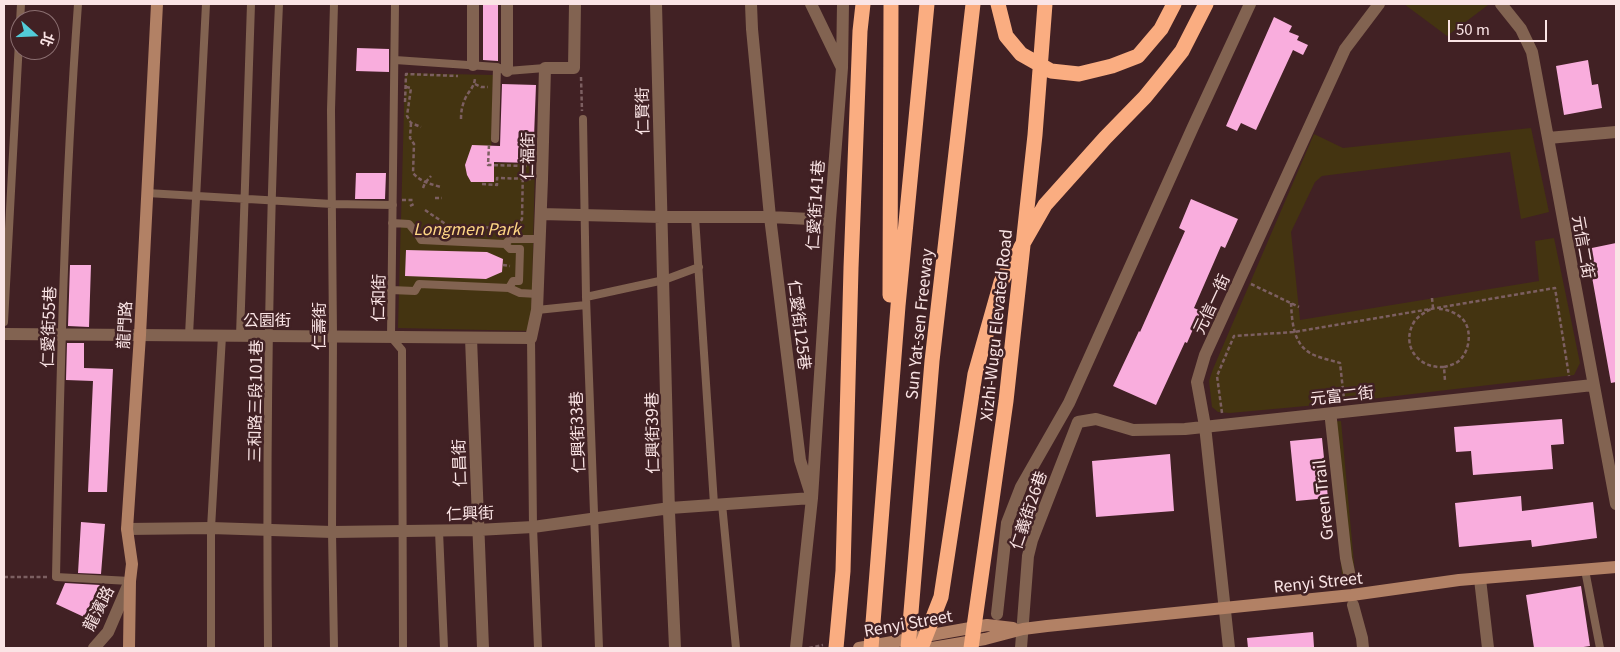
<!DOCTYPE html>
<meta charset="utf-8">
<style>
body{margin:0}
#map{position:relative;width:1620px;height:652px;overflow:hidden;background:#412124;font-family:Georgia,"Noto Sans TC",serif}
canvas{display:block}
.frame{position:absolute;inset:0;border:5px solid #fae4e5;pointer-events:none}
.north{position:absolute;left:10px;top:10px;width:50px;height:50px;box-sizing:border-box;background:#412124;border:1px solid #8b6f71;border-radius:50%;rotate:110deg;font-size:14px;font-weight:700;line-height:20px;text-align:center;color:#fae4e5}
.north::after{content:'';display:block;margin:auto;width:18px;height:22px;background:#52cbd8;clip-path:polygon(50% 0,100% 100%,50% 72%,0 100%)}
.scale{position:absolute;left:1448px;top:20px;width:99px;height:22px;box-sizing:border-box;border:2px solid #fae4e5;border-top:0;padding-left:6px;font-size:15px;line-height:18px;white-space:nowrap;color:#fae4e5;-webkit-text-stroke:4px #412124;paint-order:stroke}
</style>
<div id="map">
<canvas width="1620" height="652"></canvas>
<div class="frame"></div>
<div class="north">北</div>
<div class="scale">50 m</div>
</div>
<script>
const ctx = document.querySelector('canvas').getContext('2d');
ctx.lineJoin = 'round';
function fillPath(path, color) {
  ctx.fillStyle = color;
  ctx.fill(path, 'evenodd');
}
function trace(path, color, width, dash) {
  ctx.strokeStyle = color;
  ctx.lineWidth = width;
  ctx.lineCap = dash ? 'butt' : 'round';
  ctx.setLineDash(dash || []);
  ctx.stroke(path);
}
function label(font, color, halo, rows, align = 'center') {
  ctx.font = font + ' Georgia,"Noto Sans TC",serif';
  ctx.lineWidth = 5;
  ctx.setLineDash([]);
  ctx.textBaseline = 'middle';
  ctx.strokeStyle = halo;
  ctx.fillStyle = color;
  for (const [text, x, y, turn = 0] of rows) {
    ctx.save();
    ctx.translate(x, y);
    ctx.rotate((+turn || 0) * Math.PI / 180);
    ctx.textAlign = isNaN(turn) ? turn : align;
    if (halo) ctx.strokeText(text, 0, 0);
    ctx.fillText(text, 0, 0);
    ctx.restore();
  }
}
const green = new Path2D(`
 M1404,4H1488V5L1447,36Z
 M405,73L493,75L491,163L535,164L531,331L398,328Z
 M1531,128L1549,212L1521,219L1510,152L1322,176L1315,182L1291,232L1300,320L1539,281L1535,241L1554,238L1580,363L1574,375L1328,404L1230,413L1218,412L1212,407L1209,381L1213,369L1314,134L1343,148Z
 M1341,421L1355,574L1342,575L1328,422Z`);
const building = new Path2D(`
 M483,4H498V61L483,60Z
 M1274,17L1292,26L1289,32L1299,36L1297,40L1308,45L1303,55L1293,50L1256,130L1241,123L1237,131L1226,126Z
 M357,48L389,49V72L356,71Z
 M1588,60L1592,85L1598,84L1602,108L1564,115L1556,66Z
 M502,84L536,85L533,163L494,162V182H471L467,175L465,165L472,145L500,146Z
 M356,173H386L385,199H355Z
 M1191,199L1238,219L1225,248L1221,246L1194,308L1201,311L1187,343L1185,342L1156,405L1113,386L1139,331L1140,332L1185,231L1179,228Z
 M1616,243V382L1611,383L1587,249Z
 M406,250L487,252L503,259L502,272L486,279L405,276Z
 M70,265H91L89,327L68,326Z
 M67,343H84V368L113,369L107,492H88L93,381L66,380Z
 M1562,419L1564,444L1551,445L1553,469L1473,475L1471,451L1456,452L1454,427Z
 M1322,438L1328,498L1296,501L1290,441Z
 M1170,454L1174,511L1096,517L1092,461Z
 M1521,496L1522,511L1593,502L1597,538L1532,547L1531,540L1459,547L1455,503Z
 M81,522L105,524L101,574L78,573Z
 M65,583L100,585L84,617L56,604Z
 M1581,586L1590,646L1577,648H1534L1526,595Z
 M1313,632L1314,647L1310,648H1248L1247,638Z`);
const path = new Path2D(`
 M581,77L582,111
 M475,84L481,87H488
 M406,87L411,88L407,116L411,123L421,127
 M405,102L406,74L458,76
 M461,119C461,112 462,106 465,99C469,90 475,87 475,77
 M411,123L410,138L414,144L413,173C421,182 430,184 441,187
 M489,145L488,165L527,166
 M482,184L497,185V178L531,179
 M423,188L425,183L431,176
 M435,198H442
 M402,200H413
 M410,206L414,204
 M425,210L447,225L453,227L514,228L519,224L522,219L523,166
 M503,265L510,266
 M1251,284L1299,307
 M1432,298L1433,308C1426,312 1419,315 1414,322C1400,346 1419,369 1444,367L1445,381
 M1291,303C1292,321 1293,343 1310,353C1318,358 1331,360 1340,363L1344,399
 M1439,309C1448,309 1462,315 1466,324C1472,336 1468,356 1456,363C1452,365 1448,366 1444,367
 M1222,413L1217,376L1234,336L1294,332L1555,288L1569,376
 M4,577H47
 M809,648L823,645`);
const lane = new Path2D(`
 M78,4C64,195 60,386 56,577L130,581
 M334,4L331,110L333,336L332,532L334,648
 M395,4L391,337L402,350L403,648
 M395,60L497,67L507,71L545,68
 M583,119L586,297L599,648
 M495,139L497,67
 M147,193L332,204L393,205
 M695,217L714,504
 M505,244L510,239H540
 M509,288L520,293L537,294
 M391,290L415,291L419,284L509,288L513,281H519L520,249H510L505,244L421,240L418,235L409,224L392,223
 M586,297L664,280L699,267
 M537,310L586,305
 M4,322L21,4
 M189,335L206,4
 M240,336L251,4
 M531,338L533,527L538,648
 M722,504L736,648
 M439,531L444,648
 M1585,570L1600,648
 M211,648V528L222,336
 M268,648C266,433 269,218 279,4`);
const street = new Path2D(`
 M473,4V65
 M656,4L669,512L675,648
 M751,4L752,29L770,217L800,460L812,498L796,648
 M811,4L841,66
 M1501,4L1521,29L1532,52L1616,504
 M507,71V4
 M1548,138L1616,132
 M541,214L661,217H770L830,220
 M4,334L531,338L537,310L542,179L545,68H574L575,4
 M471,338L483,648
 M1331,420L1346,558L1350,577
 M127,529L211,528L332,532L477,530L533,527L670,508L812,498L830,220L842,68L843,4
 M1480,579L1488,648
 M1353,605L1362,638L1363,648
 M997,614L1007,523L1021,487L1069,403L1193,127L1250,4
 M94,648L108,632L130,581
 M1021,648L1028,556L1032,540L1078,422L1096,419L1133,430L1185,429L1593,385
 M1229,648L1205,426L1197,382L1205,355L1345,49L1379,4`);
const secondary = new Path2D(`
 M129,648L130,581L132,564L127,529L140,335L157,4
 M859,648L987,625L1013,628
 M932,648L985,639L1023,629L1047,626L1352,595L1459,580L1616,567`);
const highway = new Path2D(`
 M998,4L1006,36L1021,54L1051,71L1079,74L1112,66L1138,56L1161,29L1174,4
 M890,295L891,4
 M836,648L843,571L851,268L860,31L863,4
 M871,648L898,306L927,4
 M908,648L932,361L973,4
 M921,648L941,597L975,374L1001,282L1045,205L1105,138L1145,97L1167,70L1182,51L1206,4
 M971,648L1006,401L1035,135L1045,4`);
const streetNames = [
 ["仁賢街",642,111,-91],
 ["仁福街",527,156,-89],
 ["仁愛街141巷",815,205,-86],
 ["元信二街",1584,247,80],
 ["仁和街",378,298,-89],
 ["元信一街",1211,304,-65],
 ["公園街",267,320],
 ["Sun Yat-sen Freeway",919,324,-84],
 ["龍門路",124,325,-87],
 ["仁愛街125巷",800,325,83],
 ["Xizhi-Wugu Elevated Road",996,325,-84],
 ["仁壽街",319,326,-90],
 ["仁愛街55巷",48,327,-88],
 ["元富二街",1342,395,-6],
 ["三和路三段101巷",255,401,-89],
 ["仁興街33巷",577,432,-92],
 ["仁興街39巷",652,433,-91],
 ["仁昌街",459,463,-92],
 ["Green Trail",1323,500,-96],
 ["仁義街26巷",1028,510,-71],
 ["仁興街",470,513,-2],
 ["Renyi Street",1318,582,-6],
 ["龍濱路",98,608,-63],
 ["Renyi Street",908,623,-10]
];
const parkNames = [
 ["Longmen Park",467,229]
];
fillPath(green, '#443411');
fillPath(building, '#f9addd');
trace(path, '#7c5f61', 2.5, [4, 2.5]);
trace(lane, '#826351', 8);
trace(street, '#826351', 12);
trace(secondary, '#b28165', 12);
trace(highway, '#faad81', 15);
label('16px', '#fae4e5', '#412124', streetNames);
label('italic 16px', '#ffd785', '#412124', parkNames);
</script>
